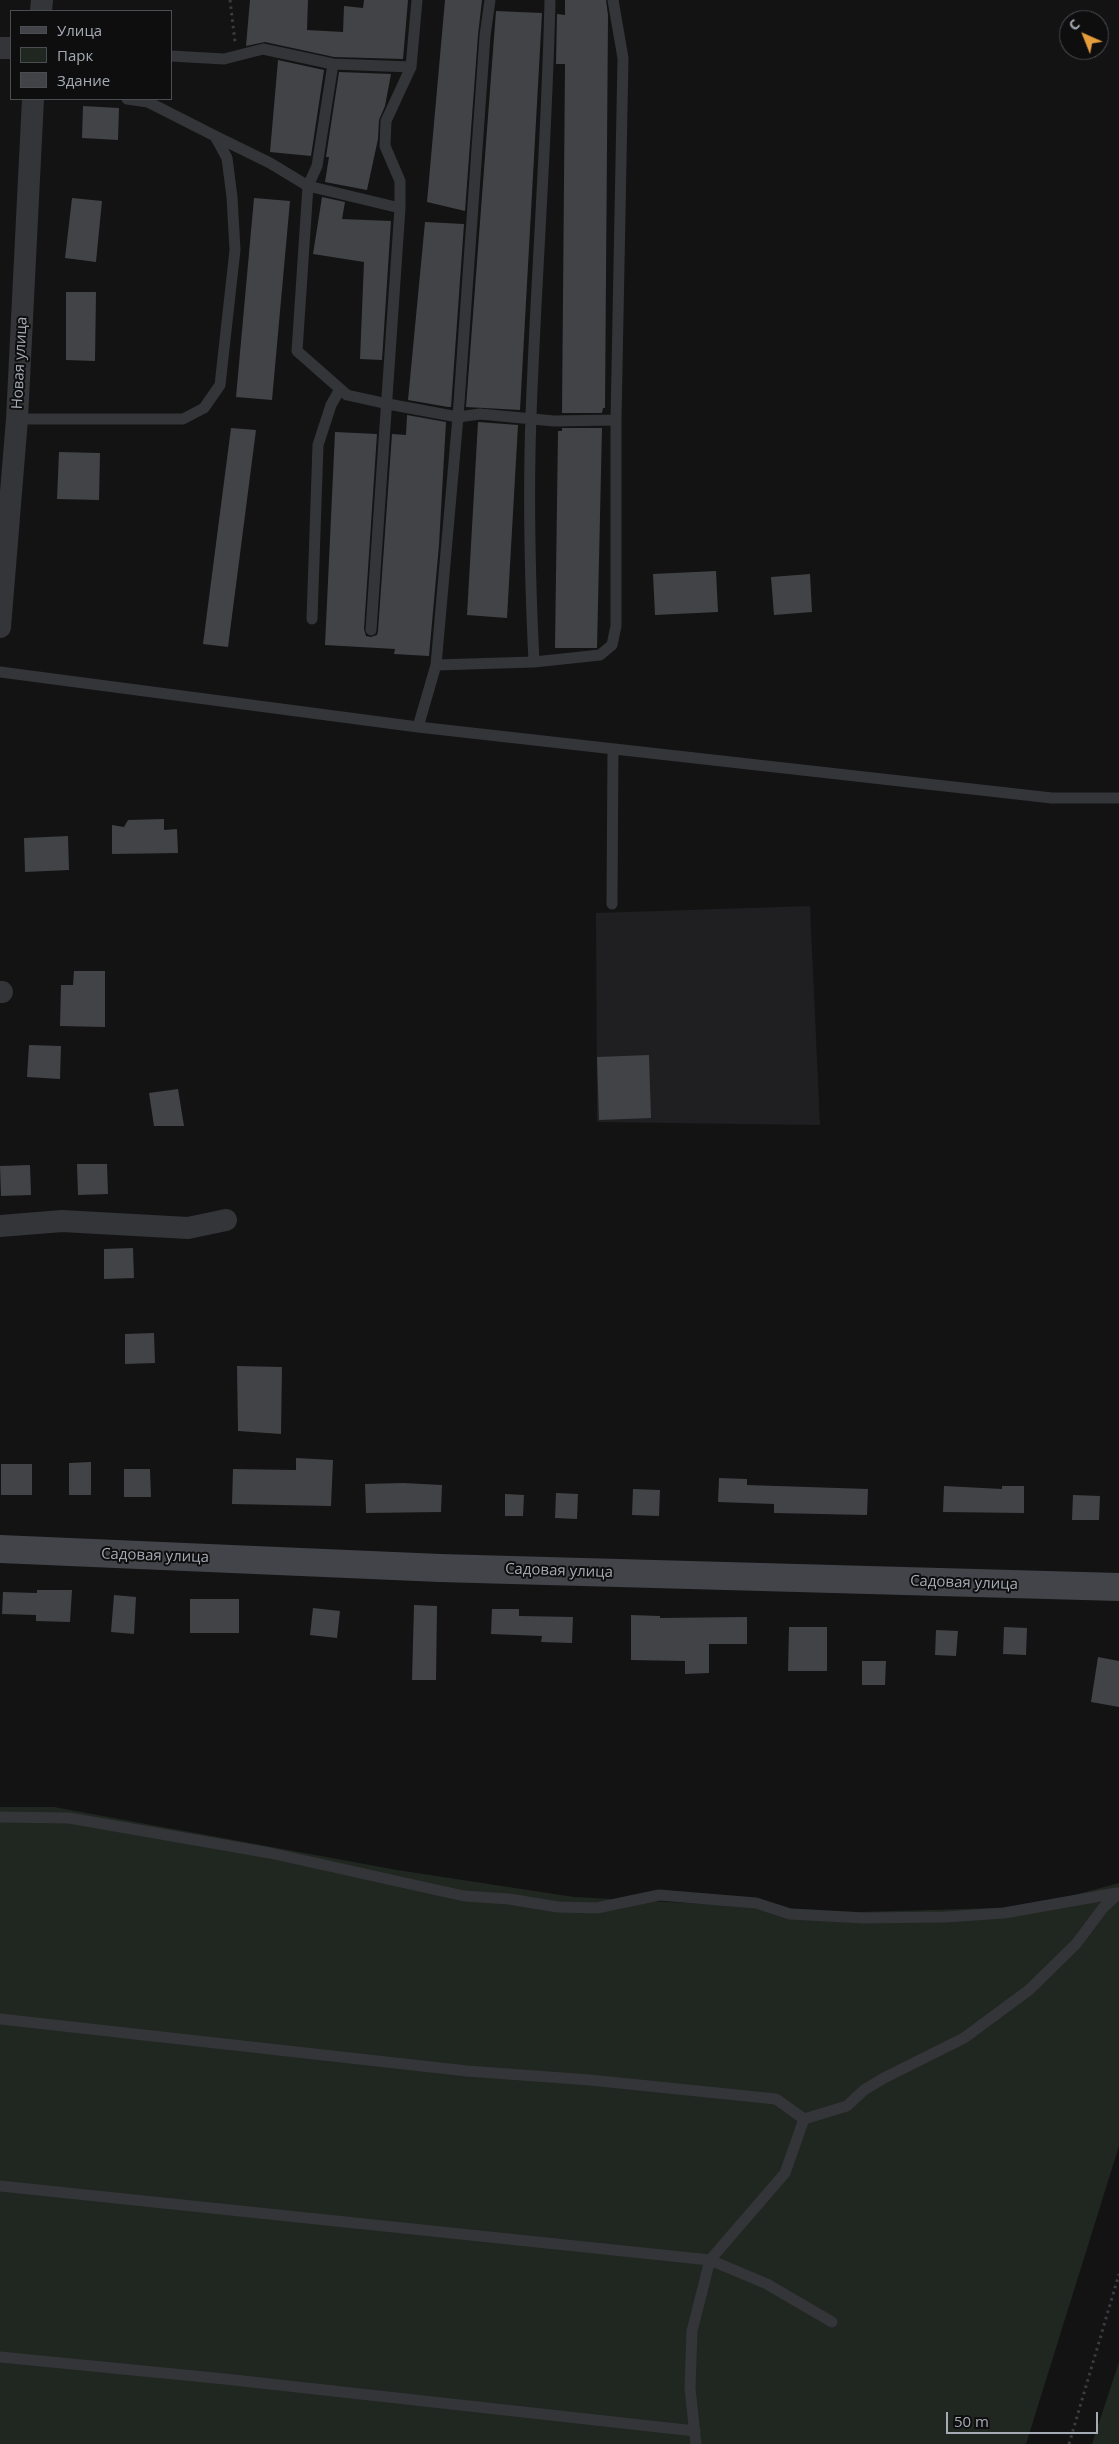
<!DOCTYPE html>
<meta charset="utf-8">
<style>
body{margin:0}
#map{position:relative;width:1119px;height:2444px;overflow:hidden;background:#131314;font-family:"Open Sans",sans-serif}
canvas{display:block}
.legend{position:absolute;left:10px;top:10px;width:162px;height:90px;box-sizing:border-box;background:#0e0e0f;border:1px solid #4a4d51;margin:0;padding:6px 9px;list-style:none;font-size:15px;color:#a5abb4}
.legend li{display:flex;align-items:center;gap:10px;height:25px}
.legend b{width:25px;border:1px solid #4a4d51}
.north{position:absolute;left:1059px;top:10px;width:50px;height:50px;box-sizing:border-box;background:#0e0e0f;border:1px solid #4a4d51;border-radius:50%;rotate:316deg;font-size:14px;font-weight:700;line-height:20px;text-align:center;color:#a5abb4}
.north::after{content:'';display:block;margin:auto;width:18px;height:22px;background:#e59c3a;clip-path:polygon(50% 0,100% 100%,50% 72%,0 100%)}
.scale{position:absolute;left:946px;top:2412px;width:152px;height:22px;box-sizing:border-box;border:2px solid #a5abb4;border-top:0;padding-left:6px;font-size:15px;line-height:18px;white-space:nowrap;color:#a5abb4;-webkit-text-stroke:4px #0e0e0f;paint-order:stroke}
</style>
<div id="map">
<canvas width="1119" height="2444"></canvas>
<ul class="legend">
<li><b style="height:6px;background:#424449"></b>Улица</li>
<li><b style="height:14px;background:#1f2720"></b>Парк</li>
<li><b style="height:14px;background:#424347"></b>Здание</li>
</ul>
<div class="north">С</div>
<div class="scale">50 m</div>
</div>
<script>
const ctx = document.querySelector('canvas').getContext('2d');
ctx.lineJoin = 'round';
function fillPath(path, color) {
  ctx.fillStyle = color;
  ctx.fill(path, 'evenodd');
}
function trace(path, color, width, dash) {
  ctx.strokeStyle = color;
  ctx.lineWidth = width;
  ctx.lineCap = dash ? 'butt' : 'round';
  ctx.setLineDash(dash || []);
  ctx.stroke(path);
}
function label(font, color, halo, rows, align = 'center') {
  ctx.font = font + ' "Open Sans",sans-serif';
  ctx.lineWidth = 4;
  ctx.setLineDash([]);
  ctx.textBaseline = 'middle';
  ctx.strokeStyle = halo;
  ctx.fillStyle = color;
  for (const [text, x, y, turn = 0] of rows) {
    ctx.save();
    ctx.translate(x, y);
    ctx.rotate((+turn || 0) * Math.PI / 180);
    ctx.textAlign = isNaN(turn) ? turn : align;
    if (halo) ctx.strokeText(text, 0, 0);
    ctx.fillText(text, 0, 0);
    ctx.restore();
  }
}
const built = new Path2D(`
 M810,906L820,1125L597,1122L596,913Z`);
const green = new Path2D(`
 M0,1807H54L397,1870L574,1897L859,1912L1030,1907L1119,1883V2146L1026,2444H0Z
 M1119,2362V2444H1092Z`);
const building = new Path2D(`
 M250,0H308L307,30L343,32L344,6L363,8L364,0H408L403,59L334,57L265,42L246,46Z
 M445,0H482L478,35L465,211L427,202Z
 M565,0H606L608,15L605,408H603L602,413H562L565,64H556L557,14L565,15Z
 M496,11L542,13L520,410L466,407Z
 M278,60L324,70L311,156L270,152Z
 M339,72L391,74L385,106L379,120L378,139L367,190L325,182L329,157H326Z
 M83,106L119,108L118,140L82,138Z
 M322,197L345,202L342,219L391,221L382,360L360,359L364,262L313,254Z
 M72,198L102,201L96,262L65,258Z
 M254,198L290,201L272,400L236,397Z
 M425,222L464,224L451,407H448L408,400Z
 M66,292H96L95,361L66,360Z
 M407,415L446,422L439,545L429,656L394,654L395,649L325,645L335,432L377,434L364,629L366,636L371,637L377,635L378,631L392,434L406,435Z
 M478,422L518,425L507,618L467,615Z
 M231,428L256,430L228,647L203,644Z
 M562,428H602L597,648H555L558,431H562Z
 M59,452L100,453L99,500L57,499Z
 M716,571L718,612L655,615L653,574Z
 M810,574L812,612L774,615L771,577Z
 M164,819V830L177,829L178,853L112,854V825L124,827L128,820Z
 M68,836L69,870L25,872L24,838Z
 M74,971H105V1027L60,1026L61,985H73Z
 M29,1045L61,1046L60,1079L27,1077Z
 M649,1055L651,1118L599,1120L597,1057Z
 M178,1089L184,1126H154L149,1093Z
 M77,1164H107L108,1194L78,1195Z
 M30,1165L31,1195L1,1196L0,1166Z
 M133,1248L134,1278L104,1279V1249Z
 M154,1333L155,1363L125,1364V1334Z
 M237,1366L282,1367L281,1434L238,1431Z
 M296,1458L333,1460L331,1506L232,1504L233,1469L296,1470Z
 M91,1462V1495H69V1463Z
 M1,1464H32V1495H1Z
 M124,1469H150L151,1497H124Z
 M719,1478L747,1479V1485L868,1489L867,1515L774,1513V1504L718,1502Z
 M403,1483L442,1485L441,1512L366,1513L365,1484Z
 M944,1486L1002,1489V1486H1024V1513L943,1512Z
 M633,1489L660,1490L659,1516L632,1515Z
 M556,1493L578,1494L577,1519L555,1518Z
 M505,1494L524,1495L523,1516H505Z
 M1073,1495L1100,1496L1099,1520H1072Z
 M37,1590H72L70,1622L36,1621V1615L2,1614L3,1592L37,1593Z
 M114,1595L136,1597L134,1634L111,1632Z
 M190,1599H239V1633H190Z
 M414,1605L437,1606L436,1680H412Z
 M313,1608L340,1611L337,1638L310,1635Z
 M492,1609H519V1616L573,1617L572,1643L541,1642L542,1636L491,1634Z
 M631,1615L660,1616V1618L747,1617V1644H709V1673L685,1674V1661L631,1660Z
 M789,1627H827V1671H788Z
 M1004,1627L1027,1628L1026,1655L1003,1654Z
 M936,1630L958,1631L956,1656L935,1655Z
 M1098,1657L1119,1661V1707L1091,1702Z
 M862,1661H886L885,1685H862Z`);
const path = new Path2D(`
 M230,0L235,42
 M1069,2444L1119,2274`);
const lane = new Path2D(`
 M171,56L224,59L263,49L333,64L411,67L386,121L385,146L400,181V208L371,630
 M333,64L317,166L308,186L400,208
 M411,67L417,0
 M215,136L270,163L308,186L297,351L347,395L388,404L458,417L480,414L554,421L616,420
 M17,419H183L204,408L220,385L235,250L232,197L227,158L215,136L148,102L127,99
 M312,619L318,445L331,405L340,389
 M534,662C530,580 528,498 531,416C536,277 547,139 550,0
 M436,665L534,662L600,655L612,645L616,626V420L623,58L613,0
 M0,672L418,727L1052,798H1119
 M418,727L436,665L458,417L485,36L490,0
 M612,904L613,749
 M0,1817L69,1818L270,1853L464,1896L509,1899L558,1907L597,1908L659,1895L756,1903L790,1914L863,1918L945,1917L1004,1913L1117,1893
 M0,2019L467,2071L590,2080L776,2099L804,2119
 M0,2186L710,2260L767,2284L832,2322
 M0,2357L225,2379L695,2431
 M696,2444L690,2388L692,2331L710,2260L785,2173L804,2119L847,2106L864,2090L884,2078L964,2038L1029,1990L1076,1944L1103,1908L1119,1893`);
const street = new Path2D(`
 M41,11L42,0
 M0,48H11
 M0,627L17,419L33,99
 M0,992H2
 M0,1226L62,1221L188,1228L226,1220`);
const secondary = new Path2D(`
 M0,1549L440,1568L1119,1587`);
const streetNames = [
 ["Новая улица",20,363,-87],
 ["Садовая улица",155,1556,2],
 ["Садовая улица",559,1571,2],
 ["Садовая улица",964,1583,2]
];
fillPath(built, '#1f1f21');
fillPath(green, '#1f2720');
fillPath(building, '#424347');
trace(path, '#3a3c40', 3, [2.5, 4]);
trace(lane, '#343539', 11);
trace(street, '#343539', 22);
trace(secondary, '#424449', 28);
label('15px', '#a5abb4', '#0e0e0f', streetNames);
</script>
